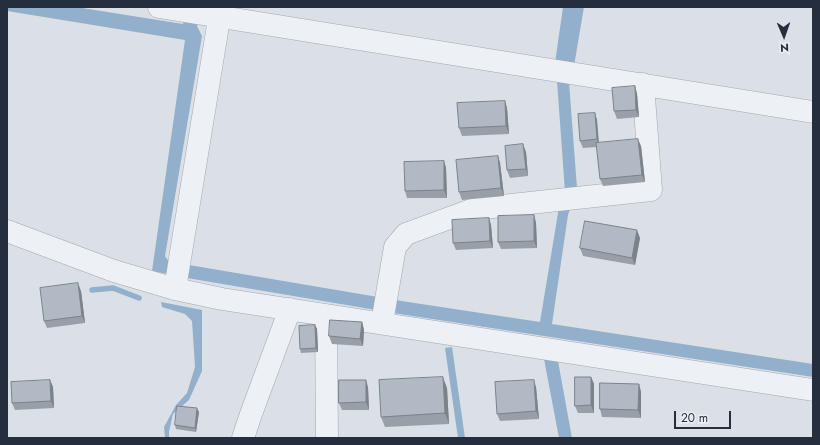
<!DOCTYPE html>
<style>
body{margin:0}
#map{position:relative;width:820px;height:445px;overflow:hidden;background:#dbe0e7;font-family:Jost,sans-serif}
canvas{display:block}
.frame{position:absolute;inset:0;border:8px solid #242e3e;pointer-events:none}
.north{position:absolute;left:764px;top:16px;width:40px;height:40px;-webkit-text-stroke:3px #eaeff4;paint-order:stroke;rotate:178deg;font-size:11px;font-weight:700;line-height:16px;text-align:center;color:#242e3e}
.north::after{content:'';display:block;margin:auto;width:14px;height:18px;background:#242e3e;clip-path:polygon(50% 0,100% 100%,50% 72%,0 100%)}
.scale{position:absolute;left:674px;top:411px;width:57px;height:18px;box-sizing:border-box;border:2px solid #242e3e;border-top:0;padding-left:5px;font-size:12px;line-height:14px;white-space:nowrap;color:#242e3e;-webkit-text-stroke:3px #eaeff4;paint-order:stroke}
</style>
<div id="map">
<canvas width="820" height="445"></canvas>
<div class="frame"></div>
<div class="north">N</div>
<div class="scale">20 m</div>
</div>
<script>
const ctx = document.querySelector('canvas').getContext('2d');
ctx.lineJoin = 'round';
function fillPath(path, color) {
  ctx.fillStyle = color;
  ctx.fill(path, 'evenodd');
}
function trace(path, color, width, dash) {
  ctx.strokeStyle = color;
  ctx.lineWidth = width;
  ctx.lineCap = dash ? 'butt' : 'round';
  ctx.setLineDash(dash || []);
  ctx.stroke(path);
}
const water = new Path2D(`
 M7,7H76L183,24L186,7H201L197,26L202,36L165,256L170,263L168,274L152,271L185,40L7,11Z
 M563,7H584L574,66L555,63Z
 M557,81L569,82L577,188L568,215L552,324L813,364V377L393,313L395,300L540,322L559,207L565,192Z
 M189,265L378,297L376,310L187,278Z
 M161,302L202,310V371L189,400L173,414L169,432V438H165L164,427L176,405L187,393L195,367L192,321L185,314L162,307Z
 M452,347L465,438H458L445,348Z
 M544,359L558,361L572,438H559Z`);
const stream = new Path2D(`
 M92,290L113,288L139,298`);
const street = new Path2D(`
 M159,7L813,112
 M7,231L114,271L175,289L222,299L813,390
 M175,289L221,7
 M326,315L327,438
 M382,323L395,247L406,234L474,209L651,190L643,84
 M243,438L251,414L290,309`);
const wall = new Path2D(`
 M635,86L637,94L639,117L617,119L614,111Z
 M505,101L507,108L509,134L462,136L459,128Z
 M595,113L597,120L599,143L641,146L645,182L603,186L600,179L597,147L583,148L580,141Z
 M526,152L528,176L510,178L507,170Z
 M498,156L500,163L504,196L462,200L459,192Z
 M444,161L446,168L447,198H407L405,191Z
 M534,215L536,223L537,248L501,249L498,242Z
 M489,218L491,225L493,248L456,250L453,243Z
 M640,238L635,265L583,256L580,248Z
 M81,291L85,323L47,328L44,321Z
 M362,322L364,330L363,346L332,344L329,336Z
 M315,325L317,329L318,352L301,353L300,349Z
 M591,377L594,384V413H578L575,406Z
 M50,380L53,387L54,408L15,410L12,403Z
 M639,384L641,392V418L602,417L600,409Z
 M368,387L369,410H342L339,403Z
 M536,387L539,419L500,421L497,414Z
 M447,388L449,424L385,427L381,417Z
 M199,412L196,432L176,429L175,425Z`);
const shadedWall = new Path2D(`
 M635,86L637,94L639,117L636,110Z
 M505,101L507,108L509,134L506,126Z
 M595,113L597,120L599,147L597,139Z
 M638,139L641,146L645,182L642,175Z
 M523,144L526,152L528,176L526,169Z
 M498,156L500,163L504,196L501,188Z
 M444,161L446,168L447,198L444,190Z
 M534,215L536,223L537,248L534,241Z
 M489,218L491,225L493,248L490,241Z
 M637,230L640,238L635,265L632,258Z
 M78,283L81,291L85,323L82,316Z
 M362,322L364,330L363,346L360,339Z
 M315,325L317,329L318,352L316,348Z
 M443,377L447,388L449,424L445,413Z
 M591,377L594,384V413L591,405Z
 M50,380L53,387L54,408L51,401Z
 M366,380L368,387L369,410L366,402Z
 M534,380L536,387L539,419L536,411Z
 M639,384L641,392V418L638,410Z
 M197,408L199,412L196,432L195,428Z`);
const building = new Path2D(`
 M635,86L636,110L614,111L612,88Z
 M505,101L506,126L459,128L457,103Z
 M595,113L597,139L580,141L578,114Z
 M638,139L642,175L600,179L596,143Z
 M523,144L526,169L507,170L505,146Z
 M498,156L501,188L459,192L456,160Z
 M444,161V190L405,191L404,162Z
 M534,215V241L498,242V216Z
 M489,218L490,241L453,243L452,220Z
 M585,221L637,230L632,258L580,248Z
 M78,283L82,316L44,321L40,288Z
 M330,320L362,322L360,339L329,336Z
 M315,325L316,348L300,349L299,326Z
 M443,377L445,413L381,417L379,380Z
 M575,377H591V405L575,406Z
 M50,380L51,401L12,403L11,382Z
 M339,380H366V402L339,403Z
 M534,380L536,411L497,414L495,382Z
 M600,383L639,384L638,410L600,409Z
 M177,406L197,408L195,428L175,425Z`);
fillPath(water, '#92b0cb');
trace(stream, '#92b0cb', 5.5);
trace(street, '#a0a7b1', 23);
trace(street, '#edf0f5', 22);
fillPath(wall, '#989fa9');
fillPath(shadedWall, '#7c8289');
fillPath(building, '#b1b9c4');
trace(building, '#7c8289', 1);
</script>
